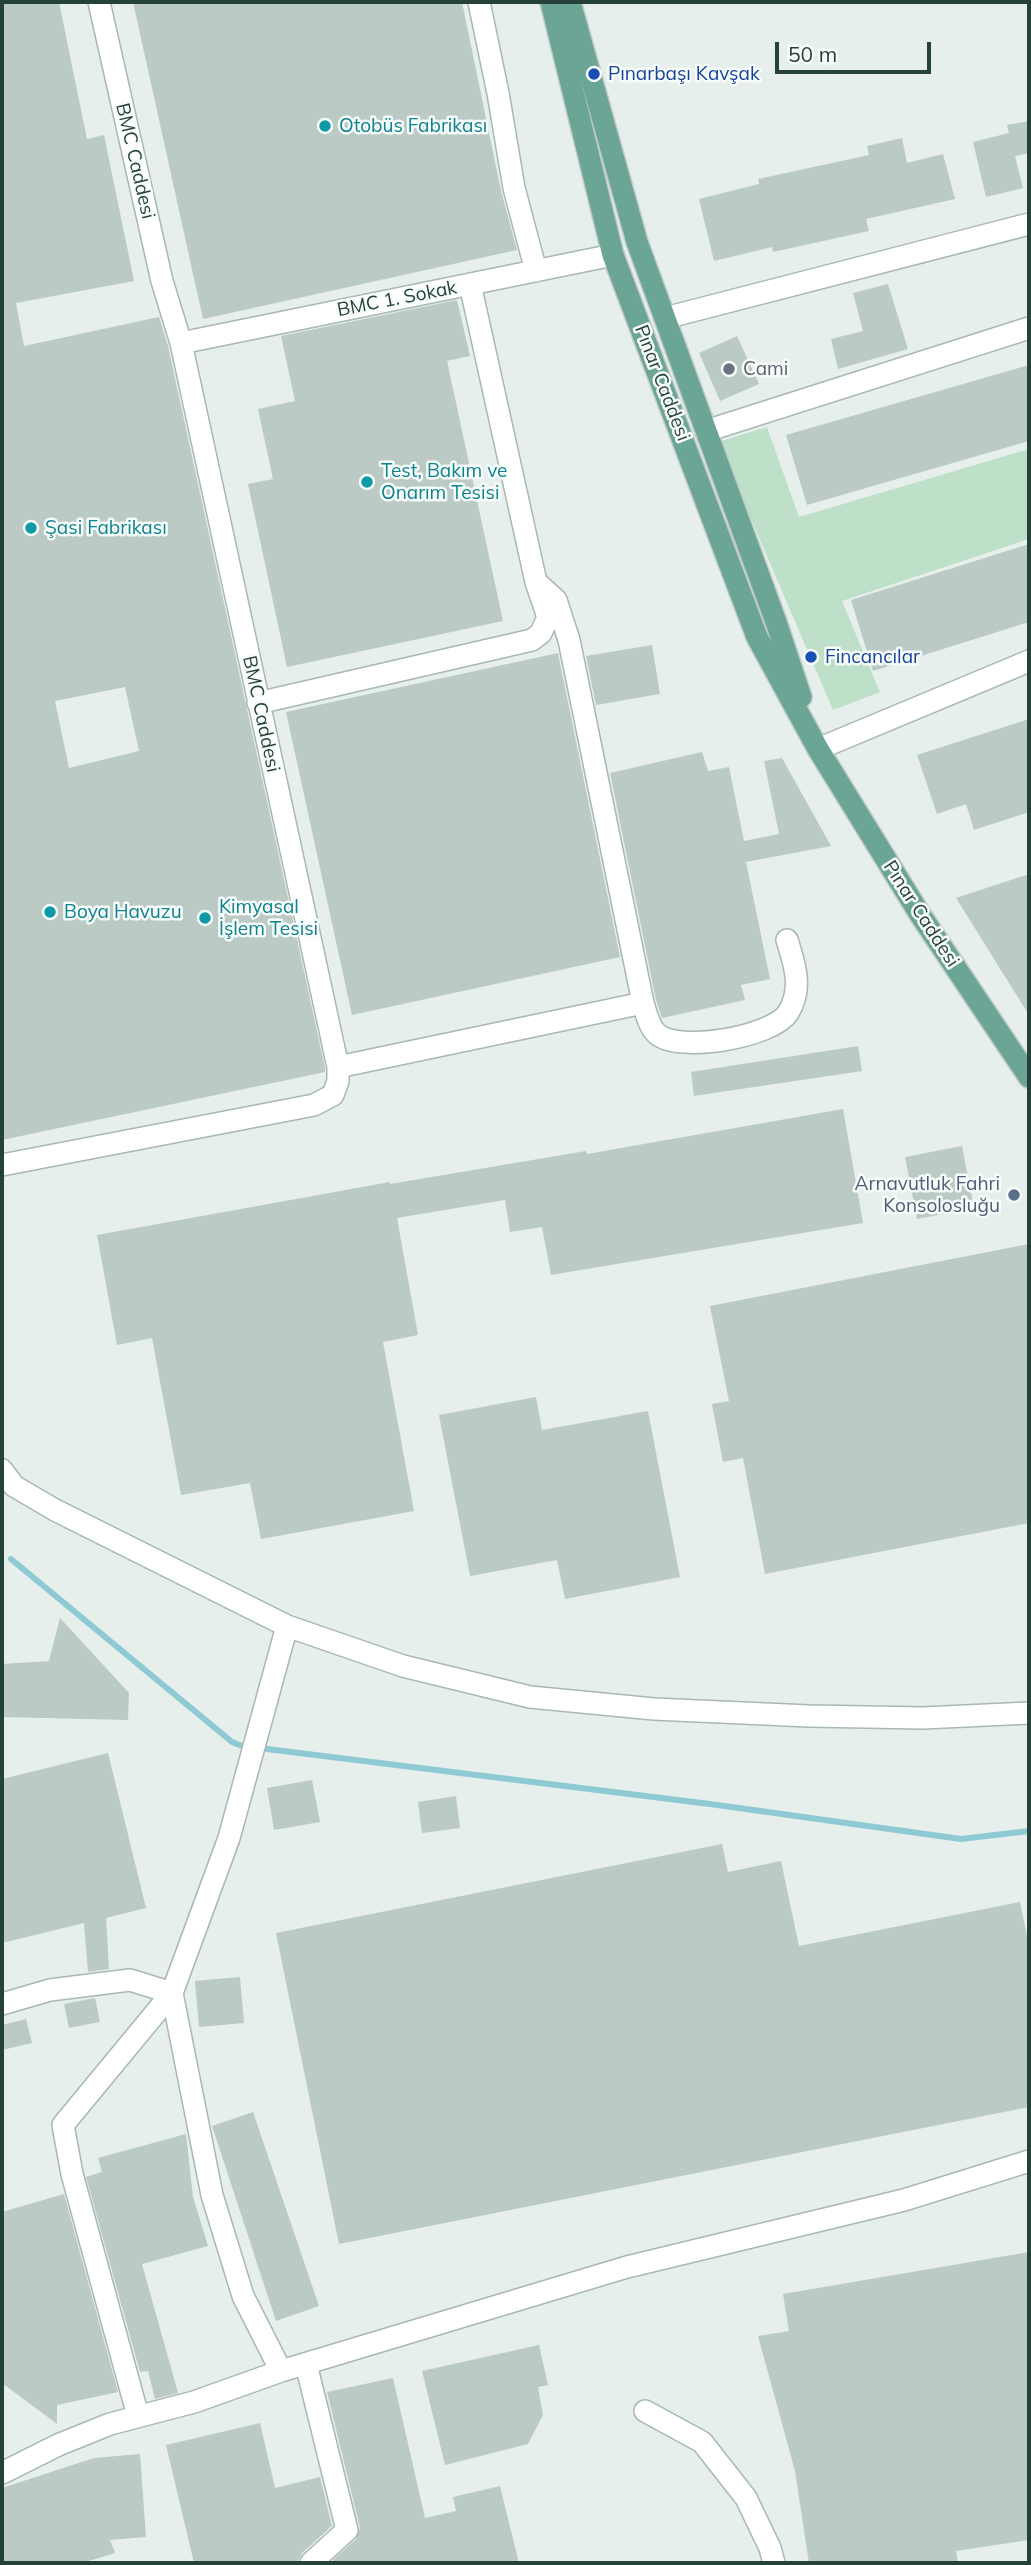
<!DOCTYPE html>
<meta charset="utf-8">
<style>
body{margin:0}
#map{position:relative;width:1031px;height:2565px;overflow:hidden;background:#e6efeb;font-family:Mulish,sans-serif}
canvas{display:block}
.frame{position:absolute;inset:0;border:4px solid #24423a;pointer-events:none}
.scale{position:absolute;left:775px;top:42px;width:156px;height:32px;box-sizing:border-box;border:4px solid #24423a;border-top:0;padding-left:9px;font-size:21px;line-height:24px;white-space:nowrap;color:#24423a;-webkit-text-stroke:5px #f7fbf9;paint-order:stroke}
</style>
<div id="map">
<canvas width="1031" height="2565"></canvas>
<div class="frame"></div>
<div class="scale">50 m</div>
</div>
<script>
const ctx = document.querySelector('canvas').getContext('2d');
ctx.lineJoin = 'round';
function fillPath(path, color) {
  ctx.fillStyle = color;
  ctx.fill(path, 'evenodd');
}
function trace(path, color, width, dash) {
  ctx.strokeStyle = color;
  ctx.lineWidth = width;
  ctx.lineCap = dash ? 'butt' : 'round';
  ctx.setLineDash(dash || []);
  ctx.stroke(path);
}
function label(font, color, halo, rows, align = 'center') {
  ctx.font = font + ' Mulish,sans-serif';
  ctx.lineWidth = 5;
  ctx.setLineDash([]);
  ctx.textBaseline = 'middle';
  ctx.strokeStyle = halo;
  ctx.fillStyle = color;
  for (const [text, x, y, turn = 0] of rows) {
    ctx.save();
    ctx.translate(x, y);
    ctx.rotate((+turn || 0) * Math.PI / 180);
    ctx.textAlign = isNaN(turn) ? turn : align;
    if (halo) ctx.strokeText(text, 0, 0);
    ctx.fillText(text, 0, 0);
    ctx.restore();
  }
}
const green = new Path2D(`
 M767,427L799,517L1029,449V539L842,601L880,692L833,710L718,442Z`);
const stream = new Path2D(`
 M11,1559L232,1742L242,1746
 M267,1749L710,1804L961,1839L1029,1831`);
const building = new Path2D(`
 M2,2H59L87,139L104,135L134,281L16,303L24,346L159,317L168,346L325,1068V1072L2,1140ZM125,687L139,751L69,768L55,701Z
 M133,2H462L501,191L517,250L203,319Z
 M1029,121V153L1015,156L1023,188L986,197L973,142L1009,133L1007,125Z
 M902,138L907,163L943,154L955,199L866,219L869,231L773,252L772,247L714,261L699,199L759,184L758,179L869,155L867,146Z
 M888,284L908,349L838,369L831,339L863,331L853,293Z
 M457,300L470,356L447,361L503,621L287,667L248,484L273,479L258,409L295,401L281,336Z
 M737,336L759,384L720,401L699,353Z
 M1029,365V441L807,505L786,435Z
 M1029,544V622L873,671L851,600Z
 M652,645L660,694L596,705L586,656Z
 M558,653L620,957L352,1015L286,712Z
 M1029,719V812L974,830L966,804L937,814L917,755Z
 M702,752L708,771L729,767L744,841L779,834L764,761L782,758L831,846L746,862L770,979L741,985L745,1000L662,1018L656,1000L610,773Z
 M1029,874V1015L956,898Z
 M858,1046L862,1071L694,1096L691,1072Z
 M843,1109L863,1223L551,1275L542,1227L510,1232L505,1200L397,1218L418,1335L383,1342L414,1511L261,1539L250,1483L181,1495L152,1338L117,1345L97,1235L390,1182V1184L586,1151L587,1154Z
 M962,1146L974,1208L917,1219L905,1157Z
 M1029,1244V1523L765,1574L743,1458L723,1462L712,1404L729,1401L710,1306Z
 M536,1397L542,1430L648,1411L680,1577L565,1599L557,1560L470,1576L439,1415Z
 M60,1618L129,1693L128,1720L2,1717V1664L49,1661Z
 M108,1753L146,1908L106,1918L109,1969L88,1972L84,1923L2,1943V1779Z
 M312,1780L320,1822L274,1830L267,1788Z
 M456,1796L460,1828L422,1833L418,1802Z
 M722,1844L728,1872L781,1861L799,1946L1020,1902L1029,1946V2107L339,2244L276,1933Z
 M240,1977L244,2023L199,2027L195,1981Z
 M95,1998L100,2022L69,2028L64,2004Z
 M26,2019L32,2043L2,2050V2025Z
 M253,2112L319,2306L276,2321L212,2126Z
 M186,2134L193,2197L208,2246L142,2264L178,2393L155,2399L148,2371L140,2372L86,2177L102,2172L98,2158Z
 M64,2194L118,2392L57,2405V2424L2,2383V2212Z
 M1029,2252V2540L956,2551L958,2563H809L795,2471L758,2336L789,2331L783,2294Z
 M539,2345L548,2385L538,2387L543,2415L528,2444L445,2465L422,2371Z
 M393,2378L425,2518L456,2511L453,2497L500,2486L519,2563H334L333,2560L356,2539L360,2528L327,2392Z
 M260,2423L275,2488L320,2477L332,2526L302,2553L297,2563H194L166,2445Z
 M140,2454L146,2537L110,2540L115,2553L82,2563H2V2488L94,2458Z`);
const minor = new Path2D(`
 M479,2L498,93L514,188L536,271
 M665,318L1029,224
 M181,343L613,255
 M706,431L1029,328
 M536,582L556,600L569,640L643,1003C646,1013 649,1026 656,1033C677,1054 772,1037 788,1013C803,989 795,965 787,940
 M258,703L532,640L541,633L548,617L536,582L470,284
 M818,749L1029,661
 M338,1067L643,1003
 M2,1165L314,1105L333,1095L338,1081V1067L181,343L162,281L99,2
 M2,1470L14,1486L55,1510L287,1626L403,1666L530,1697L654,1709L809,1716L923,1718L1029,1713
 M2,2004L50,1990L130,1980L172,1993L63,2125L72,2174L138,2416
 M306,2364L347,2530L311,2563
 M281,2371L243,2296L212,2195L172,1993L229,1838L287,1626
 M645,2411L702,2442L746,2498L770,2548L774,2563
 M2,2473L58,2445L110,2424L194,2402L281,2371L627,2267L904,2200L1029,2161`);
const major = new Path2D(`
 M551,2L613,255L757,637L818,749L921,916L1029,1077
 M570,2L637,242L776,622L801,697`);
const markers = [
 [594,74,7,"#1a4fb4"],
 [325,126,7,"#0f9aa8"],
 [729,369,7,"#6b7280"],
 [367,482,7,"#0f9aa8"],
 [31,528,7,"#0f9aa8"],
 [811,657,7,"#1a4fb4"],
 [50,912,7,"#0f9aa8"],
 [205,918,7,"#0f9aa8"],
 [1014,1195,7,"#5c6f8a"]
];
const transitNames = [
 ["Pınarbaşı Kavşak",608,74],
 ["Fincancılar",825,657]
];
const cultureNames = [
 ["Otobüs Fabrikası",339,126],
 ["Test, Bakım ve",381,471],
 ["Onarım Tesisi",381,493],
 ["Şasi Fabrikası",45,528],
 ["Kimyasal",219,907],
 ["İşlem Tesisi",219,929],
 ["Boya Havuzu",64,912]
];
const streetNames = [
 ["BMC Caddesi",135,161,77],
 ["BMC 1. Sokak",397,299,-11],
 ["Pınar Caddesi",662,383,69],
 ["BMC Caddesi",261,714,78],
 ["Pınar Caddesi",921,914,57]
];
const worshipNames = [
 ["Cami",743,369]
];
const serviceNames = [
 ["Arnavutluk Fahri",1000,1184],
 ["Konsolosluğu",1000,1206]
];
fillPath(green, '#bfe0c8');
trace(stream, '#8ec9d4', 6);
fillPath(building, '#bbcac4');
trace(minor, '#a8b8b2', 24);
trace(major, '#c2cac8', 24);
trace(minor, '#fff', 21);
trace(major, '#6aa596', 21);
for (const [x, y, r, color] of markers) {
  const dot = new Path2D();
  dot.arc(x, y, r, 0, 2 * Math.PI);
  ctx.fillStyle = color;
  ctx.fill(dot);
  trace(dot, '#f7fbf9', 2.5);
}
label('19px', '#164399', '#f7fbf9', transitNames, 'left');
label('19px', '#0d838f', '#f7fbf9', cultureNames, 'left');
label('19px', '#24423a', '#f7fbf9', streetNames);
label('19px', '#5b616d', '#f7fbf9', worshipNames, 'left');
label('19px', '#4e5e75', '#f7fbf9', serviceNames, 'right');
</script>
